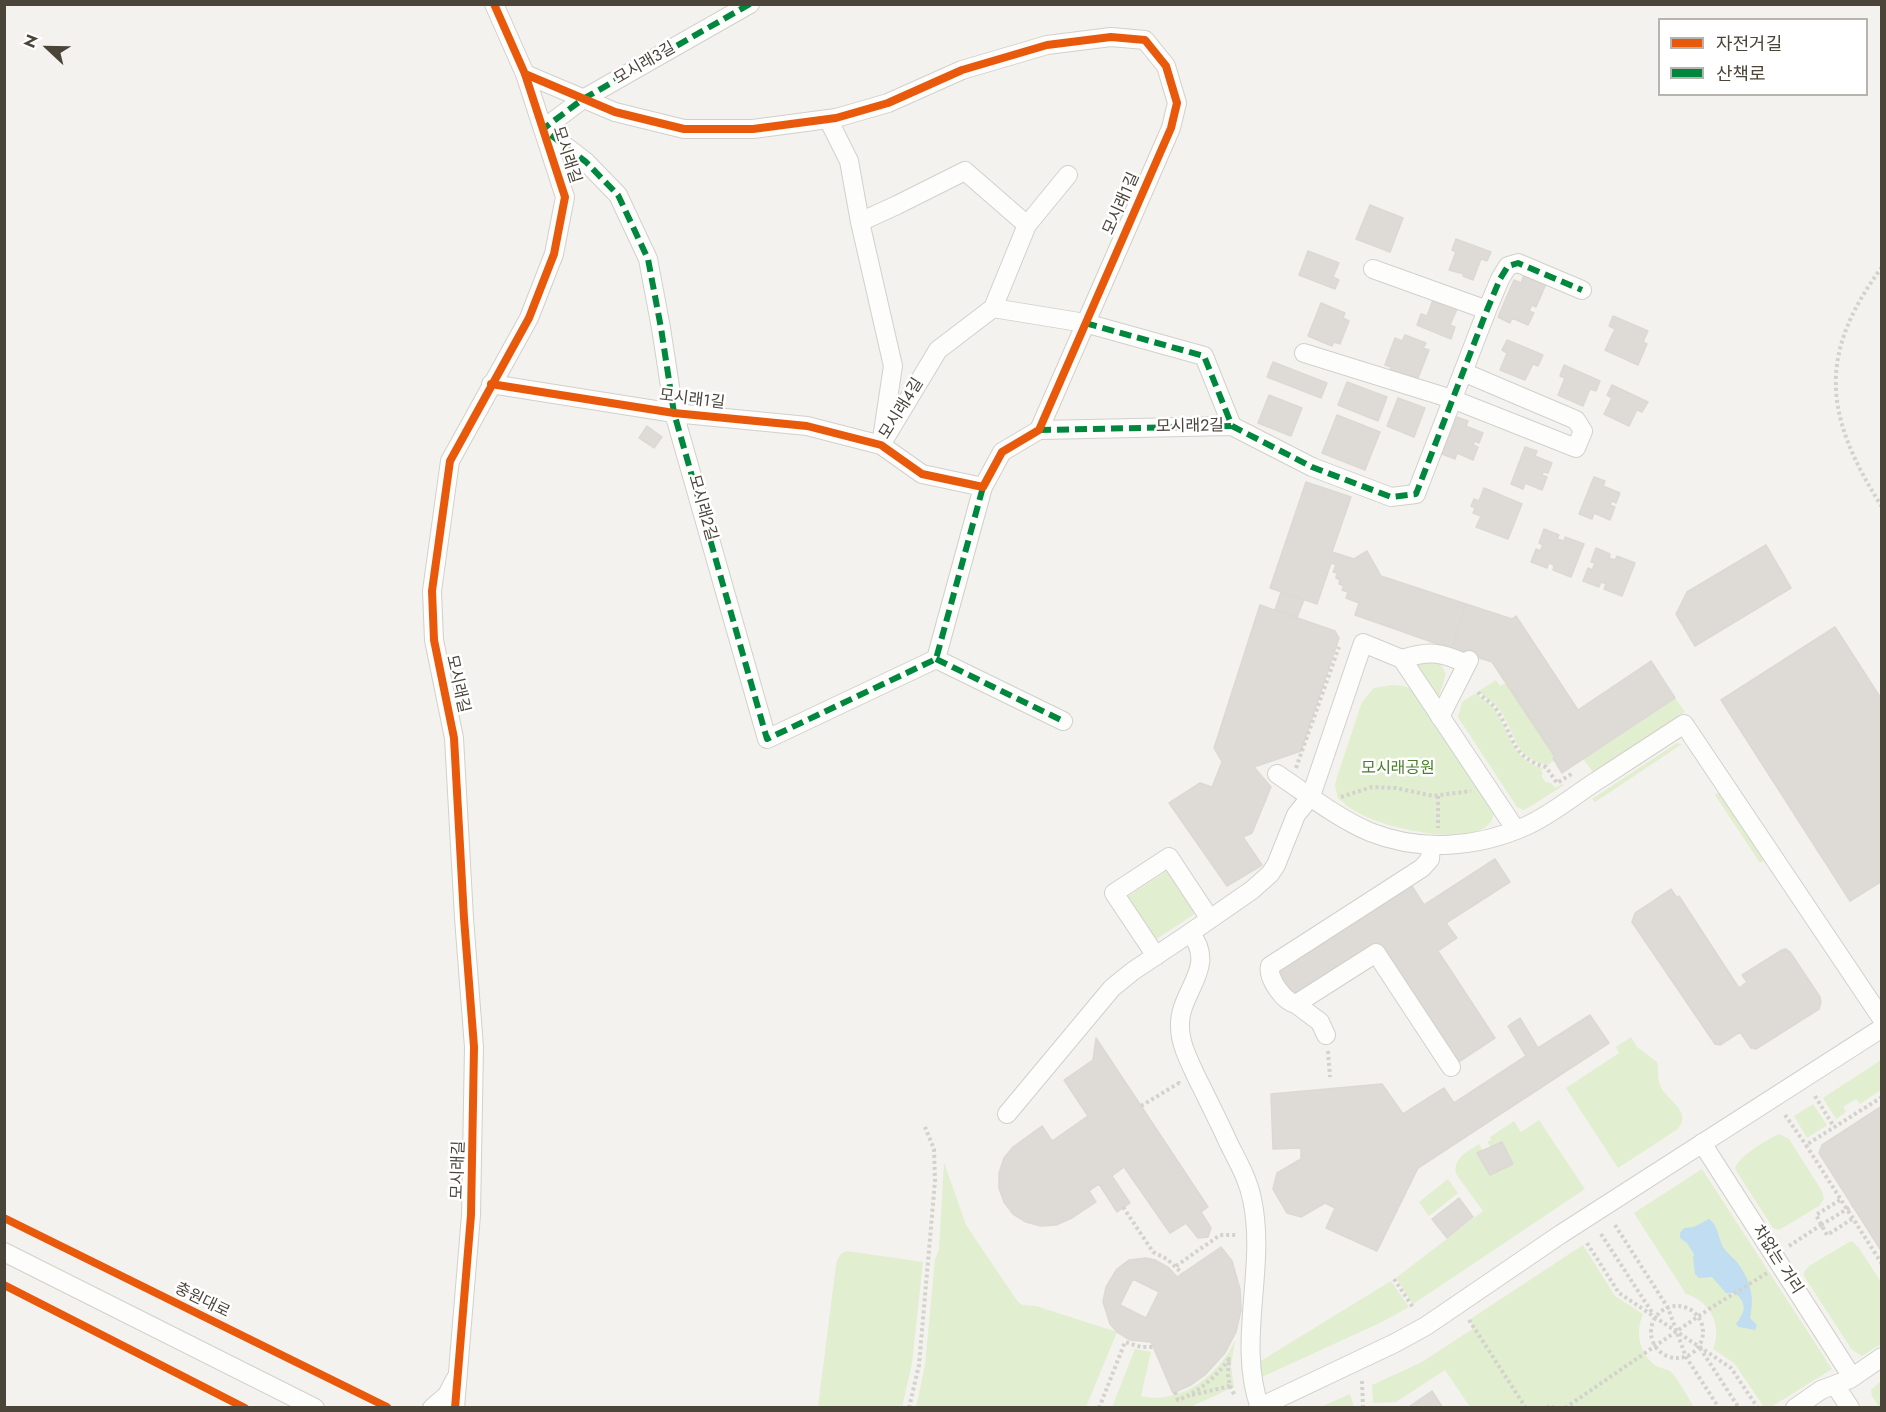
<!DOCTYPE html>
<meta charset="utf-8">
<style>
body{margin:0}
#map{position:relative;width:1886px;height:1412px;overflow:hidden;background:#f4f2ee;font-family:Jost,"Noto Sans KR",sans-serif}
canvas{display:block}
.frame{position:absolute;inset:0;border:6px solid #4b4439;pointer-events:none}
.legend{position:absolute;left:1658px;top:18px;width:210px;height:78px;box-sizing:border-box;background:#fff;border:2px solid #b7b4b0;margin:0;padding:8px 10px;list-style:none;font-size:18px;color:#4b4439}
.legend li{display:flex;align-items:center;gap:12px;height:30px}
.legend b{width:30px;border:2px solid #b7b4b0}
.north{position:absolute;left:18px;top:18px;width:60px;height:60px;-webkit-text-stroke:4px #fff;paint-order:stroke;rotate:292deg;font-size:16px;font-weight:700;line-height:24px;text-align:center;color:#4b4439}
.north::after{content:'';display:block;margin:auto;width:21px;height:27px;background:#4b4439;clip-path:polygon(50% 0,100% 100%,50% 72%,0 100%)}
</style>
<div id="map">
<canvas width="1886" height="1412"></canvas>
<div class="frame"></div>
<ul class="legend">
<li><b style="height:8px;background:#e8590c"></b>자전거길</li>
<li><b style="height:8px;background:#00873e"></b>산책로</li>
</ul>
<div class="north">N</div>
</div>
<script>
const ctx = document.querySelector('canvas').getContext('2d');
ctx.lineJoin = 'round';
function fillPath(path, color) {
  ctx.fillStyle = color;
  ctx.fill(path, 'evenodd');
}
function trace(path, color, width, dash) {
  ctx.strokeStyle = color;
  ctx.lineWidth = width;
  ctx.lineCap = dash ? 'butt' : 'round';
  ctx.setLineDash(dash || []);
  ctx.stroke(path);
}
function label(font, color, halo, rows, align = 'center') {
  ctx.font = font + ' Jost,"Noto Sans KR",sans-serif';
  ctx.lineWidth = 5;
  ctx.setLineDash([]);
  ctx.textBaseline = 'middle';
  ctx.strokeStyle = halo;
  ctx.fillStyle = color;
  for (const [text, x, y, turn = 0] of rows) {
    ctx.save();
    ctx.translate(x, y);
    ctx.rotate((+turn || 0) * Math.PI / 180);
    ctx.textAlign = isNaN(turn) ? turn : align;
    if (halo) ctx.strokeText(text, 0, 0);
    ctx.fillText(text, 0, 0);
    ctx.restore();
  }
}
const green = new Path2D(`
 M1417,661L1440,663L1446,674L1439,696L1438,697L1415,665Z
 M1496,680L1500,686L1506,683L1555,757L1553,759L1554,761L1547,765C1513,757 1517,735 1500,710C1494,702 1485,698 1479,691Z
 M1391,685L1404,686L1413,690L1494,812C1491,852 1396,829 1374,820C1361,815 1348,808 1338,798L1335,785L1337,777L1362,702L1374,688Z
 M1476,693C1482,700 1492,704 1496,712C1510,735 1514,762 1543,768L1541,770L1543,774L1541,775L1545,782L1551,783L1555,788L1562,784L1564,785L1528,808L1523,810L1517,807L1458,717L1462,702Z
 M1675,698L1685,712L1594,773L1583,759Z
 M1677,743L1682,744L1595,802L1592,799Z
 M1721,791L1766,859L1760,863L1715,795Z
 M1168,870L1196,913L1155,940L1127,897Z
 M1631,1037L1637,1047L1657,1062C1659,1070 1657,1078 1660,1085C1666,1101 1693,1110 1678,1129L1618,1168L1566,1088L1619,1053L1616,1047Z
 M1881,1060V1090L1860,1104L1856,1099L1843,1107L1846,1112L1836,1119L1823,1098Z
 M1813,1104L1827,1125L1807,1138L1794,1116Z
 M1539,1120L1585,1189L1413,1304L1396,1278L1483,1211L1456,1174C1453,1158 1467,1152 1479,1144L1483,1151L1478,1154L1490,1175L1513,1164L1491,1147L1487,1142L1491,1140L1490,1137L1514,1121L1521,1132Z
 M1779,1134L1789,1139L1822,1191L1824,1199L1819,1206L1779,1230L1773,1228L1735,1169C1737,1157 1768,1139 1779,1134Z
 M944,1162L966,1225L1018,1302L1023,1305L1036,1306L1117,1332L1086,1407H916L925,1365L935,1259L939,1249Z
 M1702,1169L1832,1369L1771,1407H1764L1734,1363L1713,1349C1723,1326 1710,1301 1686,1294L1634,1213Z
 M1448,1179L1458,1193L1429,1216L1419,1202Z
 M1849,1242H1853L1859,1248L1881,1282V1344L1862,1356L1852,1350L1804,1276V1272L1809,1266Z
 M1583,1245L1615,1296L1643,1314C1635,1332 1639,1354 1656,1366C1660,1368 1666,1369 1670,1371C1676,1375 1689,1400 1694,1407H1470L1445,1370L1396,1402L1373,1403L1372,1385L1422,1362L1474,1328L1469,1320Z
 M847,1251L923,1262L912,1364L902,1407H818L836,1265C838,1258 839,1253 847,1251Z
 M1391,1281L1409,1307L1384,1321L1262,1377L1259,1362Z
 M1235,1340L1231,1366L1234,1387L1190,1407H1112L1135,1349L1151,1352L1141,1396C1179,1406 1221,1374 1235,1340Z
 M1881,1381V1407H1879L1872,1396L1871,1390Z
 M1350,1394L1354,1407H1321Z`);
const water = new Path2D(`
 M1709,1219C1718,1225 1718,1238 1723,1247C1727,1253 1732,1257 1736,1261C1750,1279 1755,1296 1750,1318L1757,1325L1755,1330L1739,1327L1736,1324C1745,1312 1748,1304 1735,1293H1726L1712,1277L1699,1278L1695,1274L1693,1258L1694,1254L1687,1243L1680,1238V1233L1684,1228L1694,1227Z`);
const building = new Path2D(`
 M1370,205L1403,218L1390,252L1356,239Z
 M1456,239L1491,252L1487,261L1481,259L1473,280L1463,276L1464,274L1449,270L1456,252L1452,250Z
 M1308,251L1339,263L1333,277L1339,280L1335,289L1299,275Z
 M1524,275L1546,284L1536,307L1532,305L1529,311L1534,313L1528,325L1512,318L1510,323L1498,317L1514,280L1521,283Z
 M1433,300L1457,309L1450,325L1455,327L1451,339L1417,325L1421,314L1427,316Z
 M1321,303L1345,313L1343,318L1349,321L1340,344L1334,342L1332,346L1308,336Z
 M1613,316L1648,331L1643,342L1647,344L1638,365L1605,350L1615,329L1609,326Z
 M1405,335L1426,343L1423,348L1429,350L1418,378L1412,376L1411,380L1389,371L1391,367L1385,365L1395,338L1402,341Z
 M1507,340L1543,355L1538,366L1533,364L1525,380L1500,370L1507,353L1502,350Z
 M1273,362L1327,383L1321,398L1267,377Z
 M1564,365L1600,381L1596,391L1590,389L1583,406L1558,395L1565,378L1560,376Z
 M1347,382L1387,397L1378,421L1338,405Z
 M1612,385L1648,402L1642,412L1637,410L1629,426L1604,414L1612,398L1607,395Z
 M1269,395L1302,408L1291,436L1258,423Z
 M1398,398L1425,408L1414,437L1387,426Z
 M1337,415L1380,432L1365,470L1322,453Z
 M1457,417L1468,421L1466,426L1483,433L1479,443L1475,441L1473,445L1478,447L1473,460L1457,453L1455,459L1442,454Z
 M647,426L662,437L654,448L639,438Z
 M1525,447L1537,451L1535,456L1552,463L1548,473L1543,472L1542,475L1547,477L1542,490L1525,483L1523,489L1511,484Z
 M1594,477L1605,481L1603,486L1620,493L1616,503L1612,501L1610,505L1615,507L1610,520L1594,513L1592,519L1579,514Z
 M1306,482L1351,497L1332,552L1354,559L1367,551L1381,576L1466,604L1452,649L1355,615L1359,603L1346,598L1348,592L1342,590L1344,586L1339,584L1340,580L1336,578L1337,573L1333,572L1336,565L1331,563L1317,604L1270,588Z
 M1484,488L1522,504L1508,539L1476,527L1481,516L1473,513L1475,508L1471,506L1474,499L1479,501Z
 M1544,529L1559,535L1557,539L1564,541L1565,537L1584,544L1571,577L1553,570L1554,565L1549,563L1547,568L1531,562L1536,549L1540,551L1543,545L1539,543Z
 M1766,545L1791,588L1695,646L1676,614L1687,592Z
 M1596,548L1610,554L1609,558L1615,560L1617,556L1635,563L1622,596L1604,589L1606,584L1601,582L1599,587L1583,581L1588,568L1592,570L1595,563L1591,562Z
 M1281,592L1304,600L1297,617L1275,610Z
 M1466,604L1512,619L1516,616L1578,710L1651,661L1675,698L1562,773L1553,758L1555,757L1492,662L1452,649Z
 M1260,605L1335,631L1339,638L1301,751L1254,767L1271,787L1252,833L1243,837L1262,865L1227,886L1169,803L1200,783L1212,787L1222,762L1214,748Z
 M1835,627L1882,700V881L1850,901L1721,700Z
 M1495,859L1510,882L1446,923L1457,938L1438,951L1495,1038L1457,1063L1378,942L1293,998L1275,970L1410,883L1424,905Z
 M1671,889L1677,898L1679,896L1739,988L1747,982L1742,975L1782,950L1786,949L1790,952L1820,997L1821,1002L1819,1009L1756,1049L1751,1048L1740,1032L1720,1045L1715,1044L1632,922L1635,913Z
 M1590,1015L1609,1043L1418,1168L1377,1251L1326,1228L1335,1208L1325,1203L1301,1217L1287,1213L1273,1189L1277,1173L1301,1159V1148L1273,1149L1271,1094L1382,1084L1403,1114L1444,1088L1454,1103L1526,1056L1508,1026L1520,1018L1538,1048Z
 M1096,1038L1208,1207L1201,1212L1211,1228L1208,1237L1198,1238L1186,1223L1170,1233L1124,1167L1112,1176L1130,1203L1117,1212L1099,1184L1089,1191L1096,1202L1072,1218L1056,1225L1041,1226L1026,1222L1013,1214L1004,1202L999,1188V1173L1004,1158L1013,1147L1042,1126L1052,1141L1088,1116L1064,1080L1093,1060Z
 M1882,1106V1252L1819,1153L1822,1145Z
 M1502,1142L1513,1164L1490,1175L1477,1153Z
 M1459,1198L1473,1217L1447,1238L1432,1219Z
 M1221,1247L1232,1261L1240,1289L1241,1310L1236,1332L1225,1353L1205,1375L1191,1385L1173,1393L1151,1342L1130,1340L1117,1332L1110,1324L1103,1302L1106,1287L1117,1269L1129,1260L1146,1258L1155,1260L1169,1268L1177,1277Z
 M1133,1279L1159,1292L1146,1318L1120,1305Z
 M1432,1391L1443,1408H1407Z`);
const path = new Path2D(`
 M1882,267C1816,356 1825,417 1882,507
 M1478,692C1484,699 1493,703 1498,712C1514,737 1512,758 1546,767L1557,783L1573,773
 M1296,768L1339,647
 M1438,796V828
 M1341,797L1372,787L1396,788L1433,796L1471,791
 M1328,1051L1330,1077
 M1815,1096L1834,1127
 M1882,1097L1806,1145L1882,1264
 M1141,1106L1179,1083L1180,1085
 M1785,1115L1806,1145
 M1840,1200L1816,1215L1827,1235L1852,1219
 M1123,1207L1153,1252L1167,1259L1182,1273
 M1615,1225L1668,1308L1686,1357L1719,1408
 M1601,1234L1653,1314
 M1587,1243L1619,1293L1731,1368L1758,1408
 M1789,1246L1821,1225
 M1176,1266L1220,1235H1237
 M1394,1279L1414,1309
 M1651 1332a26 26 0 1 1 52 0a26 26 0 1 1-52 0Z
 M1469,1320L1526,1408
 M1700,1348L1739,1408
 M1362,1381L1363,1408
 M1230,1386L1235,1396
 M1175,1392L1178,1400C1200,1391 1216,1377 1229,1359L1228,1375L1230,1386L1188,1396
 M909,1408L919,1365L935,1181L934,1149L925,1127
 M1099,1408L1125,1342L1141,1347H1154
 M1547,1408L1551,1405L1553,1408
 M1565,1408L1709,1309L1767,1273`);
const minor = new Path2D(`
 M750,4L583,99L543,129L586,162L618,195L648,259L661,328L674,413L767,739L936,659L983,487
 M828,119L849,161L860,222L893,366L881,445
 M860,222L897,205L965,171L1027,225L1068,175
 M1373,269L1487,310
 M993,308L1085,323L1204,356L1232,426L1312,467L1391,497L1416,494L1487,310L1500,279L1508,266L1518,263L1582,290
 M1304,353L1452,399L1576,448L1583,431L1576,420L1463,372
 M491,384L674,413L807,426L881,445L922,474L983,487L1002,452L1039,430L1171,128L1177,103L1166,66L1145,40L1111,37L1047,45L962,70L888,103L836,118L753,129H684L615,112L525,74
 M1039,430L1232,426
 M885,438L938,350L993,308L1027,225
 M936,659L1063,721
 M1402,659C1430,650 1441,652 1467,664
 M1440,717L1469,660
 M1277,774C1307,794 1337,818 1370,832C1420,852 1477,848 1526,826C1549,816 1571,798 1592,784C1623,764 1653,744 1684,724L1882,1019
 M1156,956L1114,893L1169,857L1210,919
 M1296,1004C1284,1002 1267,978 1270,966L1422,868L1430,859L1431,846
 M1326,1035L1320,1022L1296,1004L1376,953L1451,1067
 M1007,1114L1112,988L1133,971L1190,933
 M1702,1143L1852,1377
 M4,1252L315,1408
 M1835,1385L1850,1408
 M432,1408L447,1395L456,1378
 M455,1408L471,1215L474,1047L464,918L454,738L434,640L432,591L450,461L529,318L554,254L565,197L525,74L494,4
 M1258,1408L1395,1343L1426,1326L1561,1234L1882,1028
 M1260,1408C1236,1341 1267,1268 1252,1199C1248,1179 1238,1162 1229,1144C1219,1122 1208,1100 1197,1078C1190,1063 1180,1044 1180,1027C1178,992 1219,967 1190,933L1252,890L1270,874L1276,865L1296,815L1311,796L1363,643L1402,659L1516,830
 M1795,1408L1821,1390L1850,1379L1882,1357`);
const pathBridge = new Path2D(`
 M1821,1225L1852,1206`);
const quiet = new Path2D(`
 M750,4L583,99L543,129L586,162L618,195L648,259L661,328L674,413L767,739L936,659L983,487
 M1085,323L1204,356L1232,426L1312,467L1391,497L1416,494L1487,310L1500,279L1508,266L1518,263L1582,290
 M1039,430L1232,426
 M936,659L1063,721`);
const cycleway = new Path2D(`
 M491,384L674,413L807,426L881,445L922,474L983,487L1002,452L1039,430L1171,128L1177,103L1166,66L1145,40L1111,37L1047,45L962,70L888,103L836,118L753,129H684L615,112L525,74
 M4,1218L387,1407
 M4,1285L245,1408
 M455,1408L471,1215L474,1047L464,918L454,738L434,640L432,591L450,461L529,318L554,254L565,197L525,74L494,4`);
const streetNames = [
 ["모시래3길",645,64,-30],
 ["모시래길",566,155,72],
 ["모시래1길",1122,204,-66],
 ["모시래1길",692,400,7],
 ["모시래4길",902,409,-58],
 ["모시래2길",1190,427,-1],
 ["모시래2길",702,508,74],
 ["모시래길",457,684,77],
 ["모시래길",459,1170,-88],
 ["차없는 거리",1777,1260,57],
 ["충원대로",202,1301,26]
];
const parkNames = [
 ["모시래공원",1398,769]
];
fillPath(green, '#e1eecf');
fillPath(water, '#c0ddf1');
fillPath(building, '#dedbd6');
trace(building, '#dcd9d4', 1.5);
trace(minor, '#d2d0cb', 20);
trace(path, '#d3d2cc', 4, [3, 3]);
trace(minor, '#fdfdfc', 18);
trace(pathBridge, '#d3d2cc', 4, [3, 3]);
trace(quiet, '#00873e', 6, [12, 6]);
trace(cycleway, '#e8590c', 8);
label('16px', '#4b4439', '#fff', streetNames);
label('16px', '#4a7f2a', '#fff', parkNames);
</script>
